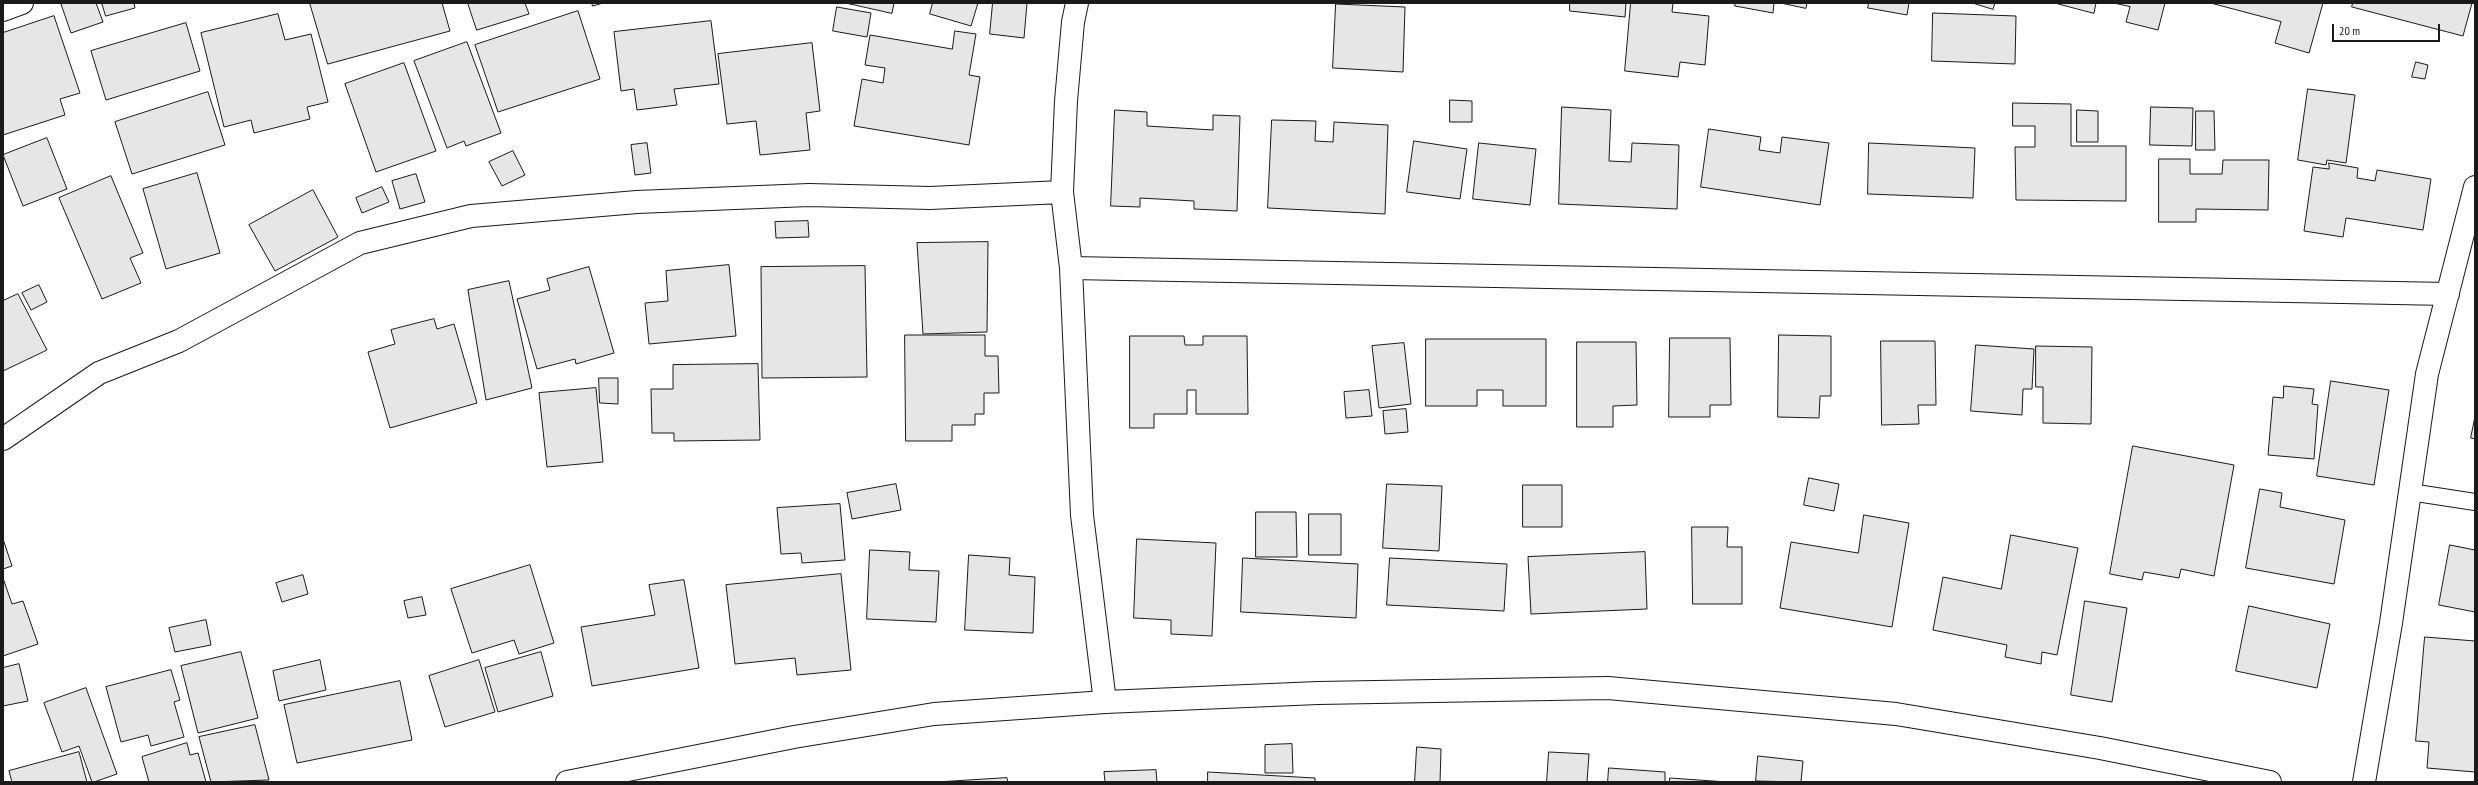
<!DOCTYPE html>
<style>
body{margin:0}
#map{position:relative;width:2478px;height:785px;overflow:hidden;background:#fff;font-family:"PT Sans Narrow",sans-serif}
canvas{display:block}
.frame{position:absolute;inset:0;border:4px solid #1a1a1a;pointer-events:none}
.scale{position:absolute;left:2332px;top:24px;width:108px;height:18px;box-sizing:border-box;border:2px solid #1a1a1a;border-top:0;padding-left:5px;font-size:12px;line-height:14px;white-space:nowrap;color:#1a1a1a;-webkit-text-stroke:3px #fff;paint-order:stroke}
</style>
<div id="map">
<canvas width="2478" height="785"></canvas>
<div class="frame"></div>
<div class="scale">20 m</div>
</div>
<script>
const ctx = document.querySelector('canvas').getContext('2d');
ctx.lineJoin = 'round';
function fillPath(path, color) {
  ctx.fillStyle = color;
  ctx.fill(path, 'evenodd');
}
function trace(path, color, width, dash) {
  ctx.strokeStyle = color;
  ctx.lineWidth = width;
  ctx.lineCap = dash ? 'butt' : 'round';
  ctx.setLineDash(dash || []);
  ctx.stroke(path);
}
const building = new Path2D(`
 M96,3L103,22L71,33L61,4Z
 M102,3H134L135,8L106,16Z
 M310,3H442L450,31L328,64Z
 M468,3H525L529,14L477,30Z
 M592,3H603L593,6Z
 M846,3H894L892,13Z
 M933,3H978L971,26L930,14Z
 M993,3H1027L1024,38L990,34Z
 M1570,3H1626L1625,17L1570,11Z
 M1631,3H1673L1672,12L1709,16L1705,65L1680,62L1678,77L1625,71Z
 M1736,3H1774L1773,13L1735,6Z
 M1781,3H1807L1806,8Z
 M1869,3H1909L1907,15L1868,8Z
 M1973,3H1995L1993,9Z
 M2055,3H2096L2094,13Z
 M2114,3H2165L2158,30L2126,22L2130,7Z
 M2211,3H2323L2309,53L2275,43L2281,22Z
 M2353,3H2472L2463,36L2352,7Z
 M1336,4L1405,7L1403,72L1333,68Z
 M837,7L871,13L867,37L833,31Z
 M578,11L600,79L498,112L475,45Z
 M1933,13L2016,16L2015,64L1932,61Z
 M278,14L285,40L311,34L328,102L307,107L310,119L254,133L251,120L224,127L201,33Z
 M54,16L80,93L60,99L65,115L3,135V33Z
 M711,21L719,84L674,89L677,105L637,110L634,89L621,91L614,32Z
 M186,23L200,71L106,100L91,51Z
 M955,31L976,34L969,75L980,77L969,145L854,126L862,79L883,83L885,68L865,65L870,35L952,49Z
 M467,42L501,133L466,146L464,141L447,148L414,61Z
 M812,43L820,111L806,113L810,150L760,155L756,121L727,124L718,54Z
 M2416,62L2428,65L2425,79L2412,77Z
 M404,63L436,151L376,172L345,84Z
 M2308,89L2355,95L2346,163L2327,160L2326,165L2298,160Z
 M208,92L225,145L132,174L115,122Z
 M1450,100L1472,101V122H1450Z
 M2013,103L2071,104V146H2126V201L2016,200L2015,147H2035V126H2013Z
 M1562,107L1611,110L1609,161L1631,162L1632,143L1679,145L1677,209L1559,204Z
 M2151,107L2193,108L2192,146L2150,145Z
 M1115,110L1147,112V126L1213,130V115L1240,116L1237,211L1194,209V201L1140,198V207L1111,206Z
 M2077,110L2098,111V142H2077Z
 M2196,111H2214L2215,150H2196Z
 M1272,120L1316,121L1315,141L1333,142L1334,122L1388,125L1385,214L1268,208Z
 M1709,129L1761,137L1759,150L1780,153L1782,137L1829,143L1820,205L1701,187Z
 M47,138L67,189L23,206L3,155Z
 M1414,141L1467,149L1460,199L1407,192Z
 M647,143L651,173L635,175L631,145Z
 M1479,143L1536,149L1530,205L1473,199Z
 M1869,143L1975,148L1973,198L1868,194Z
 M513,151L525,175L502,186L489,162Z
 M2159,159H2190V174H2222L2223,160H2269L2268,210L2196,209V222H2159Z
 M2329,163L2358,168L2357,178L2375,181L2377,170L2431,179L2423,230L2346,218L2343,237L2304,231L2313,167L2329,169Z
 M197,173L220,253L166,269L143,189Z
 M416,174L425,202L400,209L392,181Z
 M111,176L143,253L130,258L141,283L102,299L59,198Z
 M382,187L389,202L362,213L356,198Z
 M313,190L338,237L275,271L249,225Z
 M808,221L809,237L776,238L775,222Z
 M988,242L987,332L923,334L917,243Z
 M729,265L736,336L649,344L645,303L668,301L666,271Z
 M865,266L867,377L762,378L761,267Z
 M589,267L614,353L576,364L575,359L537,369L517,299L550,290L547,279Z
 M509,281L532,388L486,400L468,290Z
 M39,285L47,302L31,310L22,293Z
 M18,294L47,350L3,371V301Z
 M434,319L437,329L454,324L477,403L390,428L368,352L395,344L391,330Z
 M905,335H985V356H998L999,393H984V414H975V425H952V441H906Z
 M1779,335L1831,336V396H1820L1819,418L1778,417Z
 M1130,336H1184L1185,345H1203V336H1247L1248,414H1196V390H1187V414H1154V428H1130Z
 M1670,338H1730L1731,405H1710V417H1669Z
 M1426,339H1546V406H1503V390H1477V406H1426Z
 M1881,341H1935L1936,405H1918L1919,424L1882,425Z
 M1577,342H1636L1637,405L1613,406V427H1577Z
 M1404,343L1411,404L1379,408L1372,346Z
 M1976,345L2034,349L2032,389H2023L2022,415L1971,411Z
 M2036,346L2092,347L2091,424L2043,423V387H2036Z
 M758,364L760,440L674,441V433H652L651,389H673V365Z
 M599,378H618V404L600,403Z
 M2331,381L2389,390L2374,485L2317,476Z
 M2284,386L2314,389L2312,404L2318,405L2314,459L2268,455L2273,397L2283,398Z
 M596,388L603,462L547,467L539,393Z
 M1369,390L1372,416L1346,418L1344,392Z
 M1406,409L1408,432L1385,434L1383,411Z
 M2475,417V439L2471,438Z
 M2133,446L2234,465L2214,576L2181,569L2179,578L2144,572L2142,580L2110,574Z
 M1809,478L1839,484L1834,511L1804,505Z
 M896,484L901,510L852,519L847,493Z
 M1387,484L1442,486L1439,551L1383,548Z
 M1523,485H1562V527H1523Z
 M2260,489L2282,493L2280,507L2345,520L2334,584L2246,568Z
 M840,504L845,560L802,563L801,553L781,554L777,508Z
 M1256,512H1296L1297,557H1256Z
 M1309,514H1341V555H1309Z
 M1864,515L1909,523L1892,627L1780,608L1791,542L1858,553Z
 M1692,527H1728L1727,547H1742V604H1693Z
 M2011,535L2078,548L2057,655L2042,652L2041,664L2005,657L2007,645L1933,630L1943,577L2001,589Z
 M3,539L12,566L3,569Z
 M1137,539L1216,543L1212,636L1171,634V620L1134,618Z
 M2450,545L2475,550V612L2439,605Z
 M870,550L910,552L909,570L939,571L936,622L867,619Z
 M1645,552L1647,609L1531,614L1528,557Z
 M969,555L1010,558L1009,575L1035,577L1033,633L965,630Z
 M1243,558L1358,564L1356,618L1241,612Z
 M1390,558L1507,564L1504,611L1387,605Z
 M530,565L554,643L519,654L514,640L472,653L451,589Z
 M841,574L851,670L797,675L795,658L735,664L726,585Z
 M303,575L308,594L282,602L276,583Z
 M3,578L12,604L23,601L38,644L3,656Z
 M684,580L699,668L592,686L581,627L655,615L649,585Z
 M422,597L426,615L408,618L404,601Z
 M2085,601L2127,608L2112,702L2071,695Z
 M2249,606L2330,624L2317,688L2236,671Z
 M206,620L211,645L175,652L169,628Z
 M2425,637L2475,641V772L2427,768L2429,742L2416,741Z
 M241,652L258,718L198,733L181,666Z
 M541,652L553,696L498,712L485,668Z
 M320,660L326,690L279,701L273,671Z
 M479,660L495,712L445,727L429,676Z
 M19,664L28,701L3,706V668Z
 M171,670L180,700L174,702L184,737L151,746L148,735L121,742L106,687Z
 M400,681L412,740L297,763L284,705Z
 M86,688L117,774L94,782H92L79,746L62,752L44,703Z
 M255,725L269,780L211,782L199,737Z
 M187,743L190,755L198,753L206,782H149L142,757Z
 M1292,744L1293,773H1265V745Z
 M1417,747L1441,749L1440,782H1415Z
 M79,752L87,782H12L9,771Z
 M1549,752L1589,754L1587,782H1547Z
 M1758,756L1803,761L1801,782L1756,781Z
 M1609,768L1665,772V782H1608Z
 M1156,770L1157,782H1105L1104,772Z
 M1208,772L1315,778V782H1208Z
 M1007,778L1008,782H937Z
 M1670,778L1727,782H1670Z`);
const lane = new Path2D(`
 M2410,492L2475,502`);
const street = new Path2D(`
 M1077,3L1073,22L1066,101L1062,192L1071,268L1082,515L1105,702
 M3,10L22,3
 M1071,268L2448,294
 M3,439L99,373L179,341L360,243L471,216L637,202L809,195L930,198L1062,192
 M2364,782L2391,623L2427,374L2475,187`);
const secondary = new Path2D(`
 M567,782L794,737L934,714L1105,702L1318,693L1608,688L1896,714L2100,748L2270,782`);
fillPath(building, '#e6e6e6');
trace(building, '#1a1a1a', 1);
trace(lane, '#1a1a1a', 18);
trace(street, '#1a1a1a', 24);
trace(secondary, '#1a1a1a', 24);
trace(lane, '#fff', 16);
trace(street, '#fff', 22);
trace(secondary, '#fff', 22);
</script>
